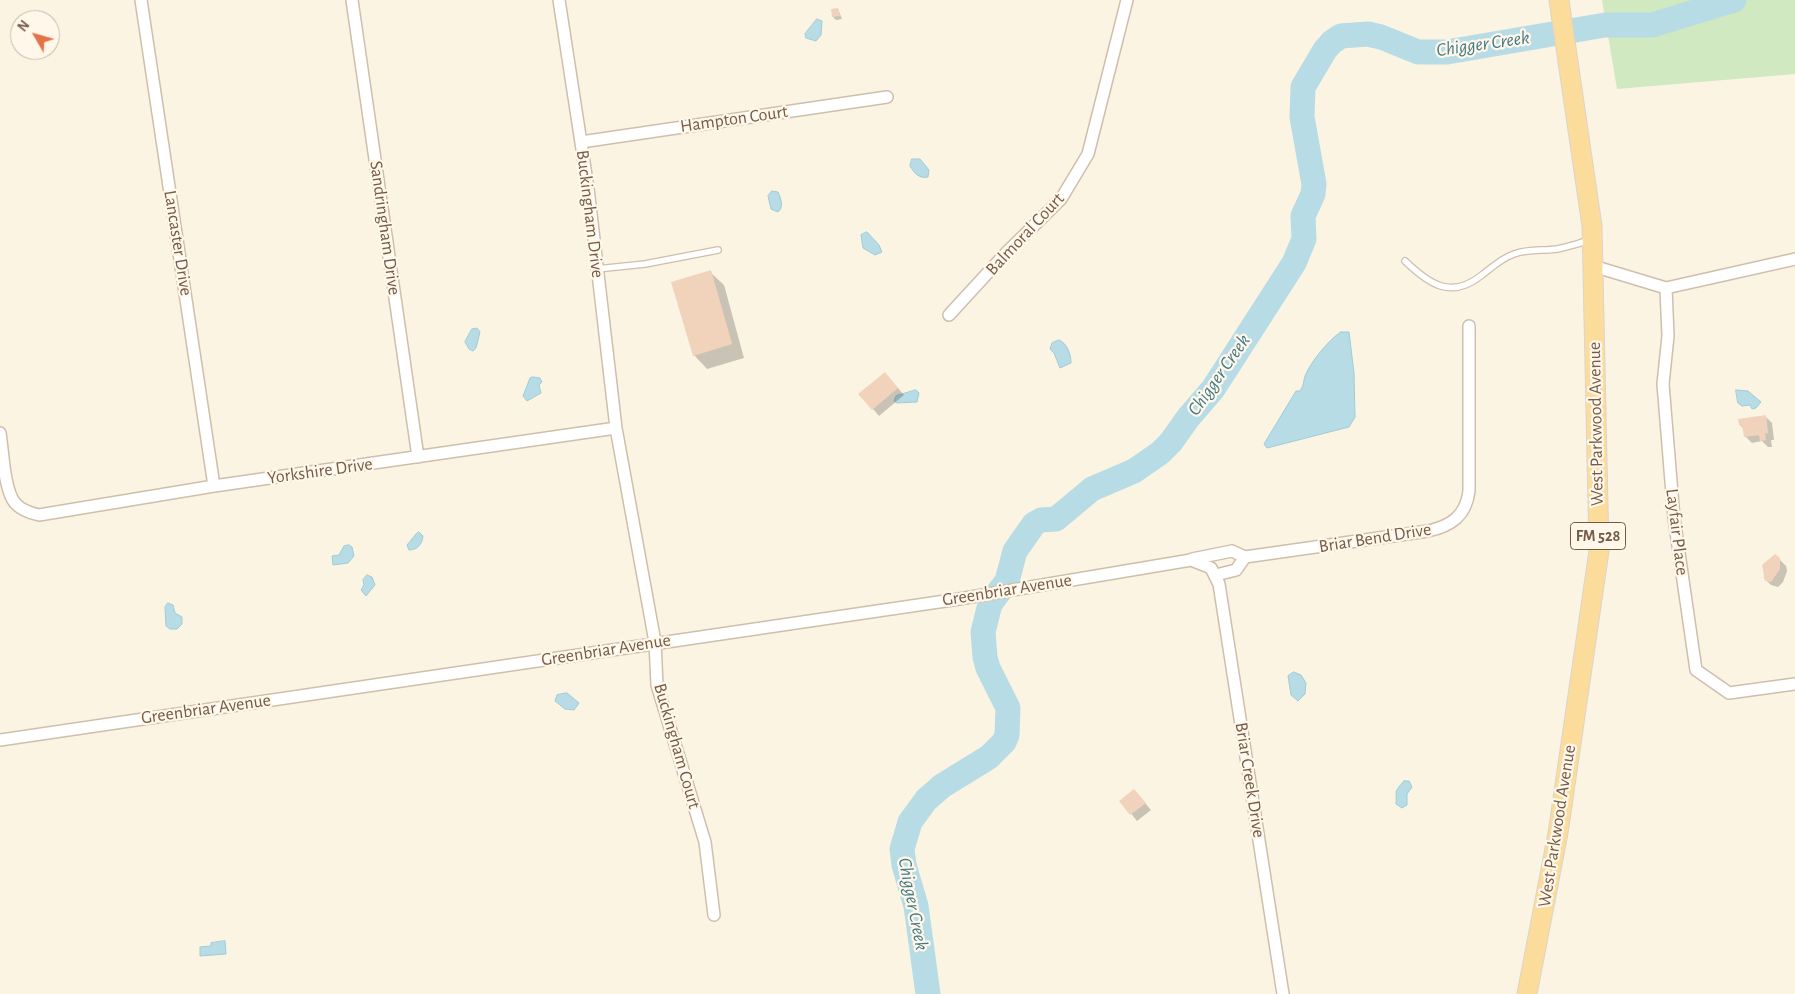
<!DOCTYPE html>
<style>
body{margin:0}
#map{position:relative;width:1795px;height:994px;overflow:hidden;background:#fcf4e3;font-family:"Alegreya Sans",sans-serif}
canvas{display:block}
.north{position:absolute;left:10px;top:10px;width:50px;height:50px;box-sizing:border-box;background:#fff7e9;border:1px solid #c7b9a9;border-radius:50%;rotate:308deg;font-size:14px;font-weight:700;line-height:20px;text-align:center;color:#745b49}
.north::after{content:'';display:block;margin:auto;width:18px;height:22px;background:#e67348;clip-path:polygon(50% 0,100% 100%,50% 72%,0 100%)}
</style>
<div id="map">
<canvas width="1795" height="994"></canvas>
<div class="north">N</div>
</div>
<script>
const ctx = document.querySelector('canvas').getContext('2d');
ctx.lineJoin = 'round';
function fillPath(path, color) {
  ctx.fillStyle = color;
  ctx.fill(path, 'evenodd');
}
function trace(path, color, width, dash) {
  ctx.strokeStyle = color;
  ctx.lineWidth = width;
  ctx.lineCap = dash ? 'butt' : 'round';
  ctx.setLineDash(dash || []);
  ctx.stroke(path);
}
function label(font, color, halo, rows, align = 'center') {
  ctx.font = font + ' "Alegreya Sans",sans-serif';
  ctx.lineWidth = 4.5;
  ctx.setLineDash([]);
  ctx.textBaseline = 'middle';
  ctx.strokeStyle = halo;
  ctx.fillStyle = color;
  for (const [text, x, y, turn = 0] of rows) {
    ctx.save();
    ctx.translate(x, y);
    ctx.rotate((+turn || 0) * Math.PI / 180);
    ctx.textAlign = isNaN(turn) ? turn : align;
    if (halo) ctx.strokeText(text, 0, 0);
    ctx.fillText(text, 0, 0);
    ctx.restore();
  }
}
const green = new Path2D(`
 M1602,0H1795V74L1617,89Z`);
const water = new Path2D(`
 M817,19L822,21L821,35L816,41L806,38L805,34Z
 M912,159H920L929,170L928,177C919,179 914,173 910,166Z
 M772,191L778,192C781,198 784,207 778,212L771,209L768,196Z
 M867,232L879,245L882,252L875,255L863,248L861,235Z
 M472,329L477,328L480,332L476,348L473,351L469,349L465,342Z
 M1341,332H1349L1354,373L1355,417L1349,427L1267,448L1264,444L1296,391H1300C1303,386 1303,385 1304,380C1306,367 1330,338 1341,332Z
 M1059,340C1067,343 1071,354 1071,363L1060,368L1054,353L1050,349L1052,343Z
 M533,377L540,378L542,382L539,385L541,393L527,401L523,396L530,378Z
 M916,390L919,393L917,402L897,403L894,401L896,396Z
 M1736,390L1748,391L1761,402L1756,408L1752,409L1750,405L1742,406L1738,403Z
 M419,532L423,536C422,545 417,550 409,550L407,545L416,534Z
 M349,545L352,547L354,556L348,563L333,565L332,556L339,555L344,546Z
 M367,575L372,577L375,585L366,596L361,590L364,585L363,580Z
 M168,603L173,605L175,613L182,617V624L177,629H170L166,626L165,607Z
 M1294,672L1301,675L1306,683L1305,694L1298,701L1291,695L1288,676Z
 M567,693L579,703L574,710L565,709L555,701L557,695Z
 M1404,781H1409L1412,787L1407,794V805L1402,808L1396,804C1397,789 1393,793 1404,781Z
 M225,941L226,954L200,956V947L211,946V943Z`);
const shadow = new Path2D(`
 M838,9L842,19L836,20L833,17Z
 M710,272L724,285L744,358L707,369L694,355Z
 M891,380L904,395L879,416L860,394Z
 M1765,416L1772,423L1774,440H1771L1772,447H1768L1762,441L1752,443L1745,436L1744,429L1740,425Z
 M1775,555L1786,566L1787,571L1783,582L1778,587L1771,585L1764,578V565Z
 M1134,790L1151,810L1137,821L1121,801Z`);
const river = new Path2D(`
 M928,994L916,906L904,865L902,849L910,822L926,800L942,786L989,757L1004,742L1007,735L1008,708L988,668L985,657L983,632L990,604L1007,581L1015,551L1034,524L1041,520L1056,519L1092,489L1134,471L1160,453L1171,442L1188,418L1213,389L1294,263L1304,239L1303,216L1313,194L1314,184L1302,117L1303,87L1325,50L1332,42L1341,36L1368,34L1381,37L1418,52H1447L1605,25H1652L1734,0`);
const building = new Path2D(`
 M838,8L840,16L832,17L831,9Z
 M711,270L732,344L693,356L671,282Z
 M885,372L898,388L872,410L858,394Z
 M1766,415L1768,433L1765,434L1766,440L1760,441L1759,435L1744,437L1742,425H1739L1738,419Z
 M1775,554L1780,558V569L1771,582L1765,581L1762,565Z
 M1134,789L1146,803L1130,815L1119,801Z`);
const service = new Path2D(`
 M1405,261C1429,284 1451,300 1482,275C1492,267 1502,258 1514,254C1528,249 1542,251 1557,249C1568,247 1579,243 1591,240
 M597,269L645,264L718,250`);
const minor = new Path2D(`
 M141,0L214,486
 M352,0L418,457
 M559,0L588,188L616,428L655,642L657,685L705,842L714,915
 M581,142L887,97
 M1593,266L1666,288L1795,259
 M1666,288L1668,336L1663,384L1674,518L1696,670L1729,693L1795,684
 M949,315L1006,253L1061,199L1088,154L1127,0
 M0,433C3,451 4,490 15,503C21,510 30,513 39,515L214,486L616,428
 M1192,559L1232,551L1245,557L1428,531C1451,526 1466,516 1469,491V326
 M1216,575L1236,570L1245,557
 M0,740L959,599L1191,560L1211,568L1219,584L1283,994`);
const primary = new Path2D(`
 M1527,994L1558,833L1599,551L1592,226L1559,0`);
const shields = [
 [1598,536,55]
];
const shieldNames = [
 ["FM 528",1598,536]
];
const streetNames = [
 ["Hampton Court",734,119,-8],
 ["Buckingham Drive",590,214,83],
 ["Sandringham Drive",385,228,82],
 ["Balmoral Court",1025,234,-47],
 ["Lancaster Drive",178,243,81],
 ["West Parkwood Avenue",1596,424,-91],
 ["Yorkshire Drive",320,471,-8],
 ["Layfair Place",1677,532,83],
 ["Briar Bend Drive",1375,538,-9],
 ["Greenbriar Avenue",1007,590,-9],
 ["Greenbriar Avenue",606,650,-9],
 ["Greenbriar Avenue",206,709,-8],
 ["Buckingham Court",677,746,74],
 ["Briar Creek Drive",1250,780,81],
 ["West Parkwood Avenue",1557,826,-81]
];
const waterNames = [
 ["Chigger Creek",1483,44,-8],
 ["Chigger Creek",1219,375,-55],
 ["Chigger Creek",913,904,79]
];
fillPath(green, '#d0e9c1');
fillPath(water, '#b8dce5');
trace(water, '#9ecbd7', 1);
fillPath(shadow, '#0003');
trace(river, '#b8dce5', 25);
fillPath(building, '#f1d3bb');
trace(service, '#cfbead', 8);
trace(minor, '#cfbead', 14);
trace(primary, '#dbd4d0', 21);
trace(service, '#fff', 5.5);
trace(minor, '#fff', 11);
trace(primary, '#fbdc9b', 19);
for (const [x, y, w] of shields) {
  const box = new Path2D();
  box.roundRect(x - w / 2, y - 13.5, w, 27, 4);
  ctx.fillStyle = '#fff7e9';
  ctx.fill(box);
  trace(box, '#745b49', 1);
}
label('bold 16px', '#745b49', null, shieldNames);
label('18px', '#745b49', '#fff7e9', streetNames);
label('italic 19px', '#437987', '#fff7e9', waterNames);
</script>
